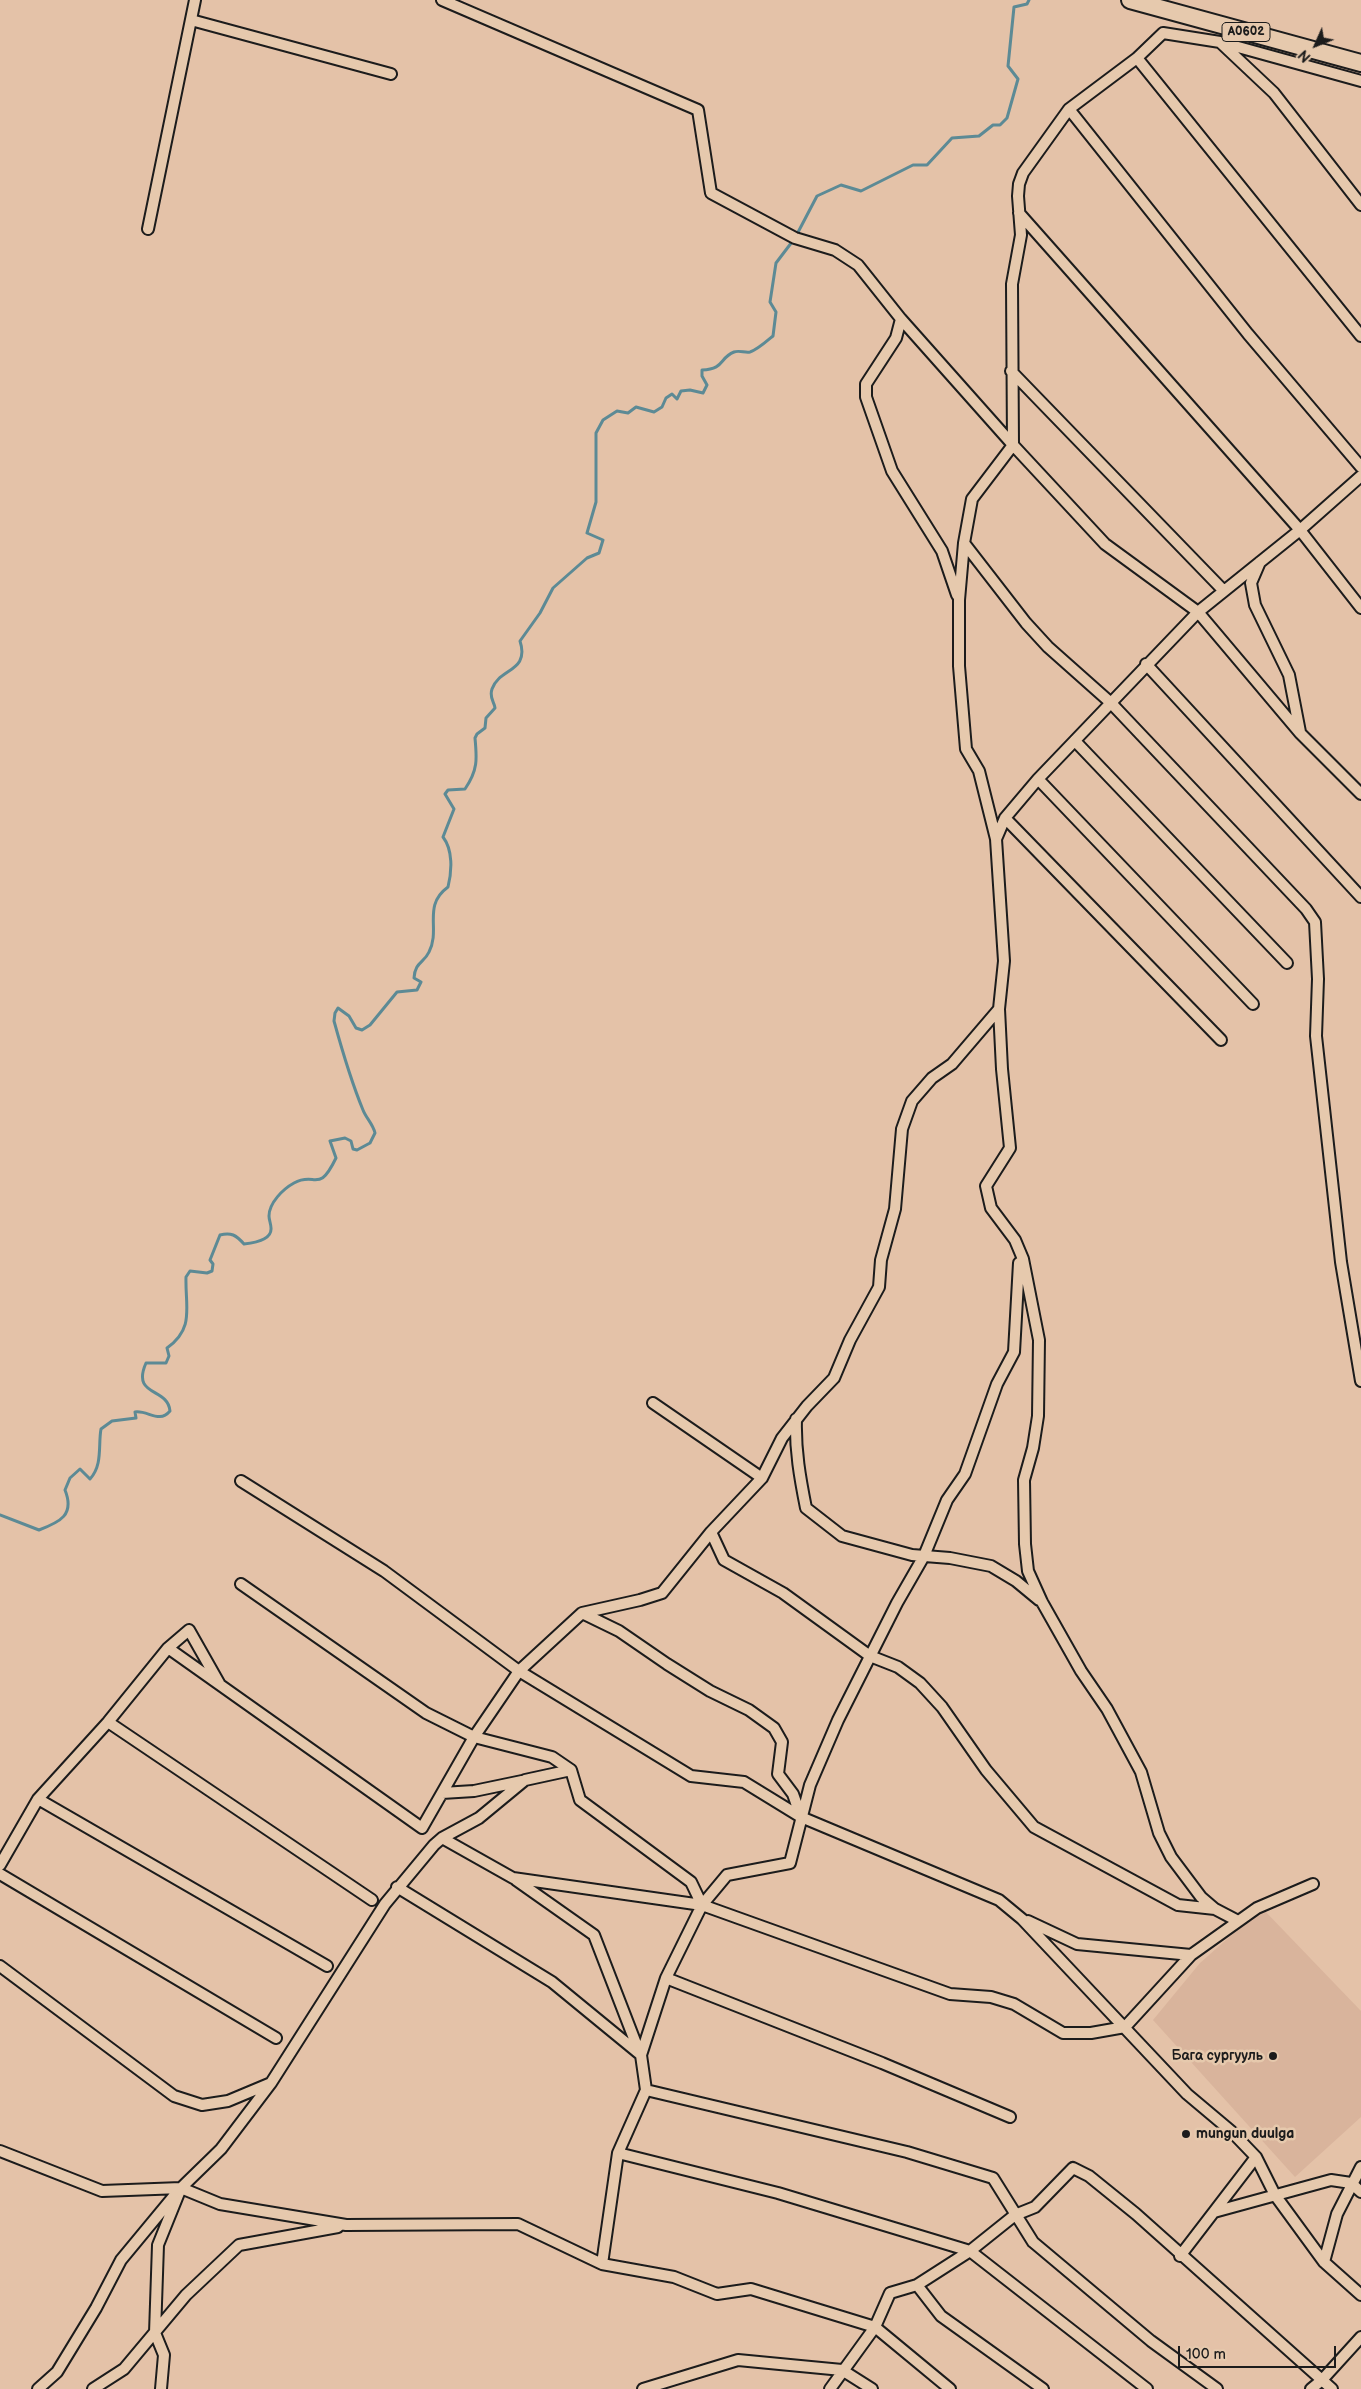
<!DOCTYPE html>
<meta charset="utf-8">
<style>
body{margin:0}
#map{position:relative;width:1361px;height:2389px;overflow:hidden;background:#e4c2a8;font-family:"Balsamiq Sans",sans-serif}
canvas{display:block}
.north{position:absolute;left:1291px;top:20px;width:50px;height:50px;-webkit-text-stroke:4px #e6c9ad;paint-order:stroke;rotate:226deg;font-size:14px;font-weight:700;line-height:20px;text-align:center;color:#1c1c1c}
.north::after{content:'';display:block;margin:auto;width:18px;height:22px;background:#1c1c1c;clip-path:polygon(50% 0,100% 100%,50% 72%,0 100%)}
.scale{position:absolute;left:1178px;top:2346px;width:158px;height:22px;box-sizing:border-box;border:2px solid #1c1c1c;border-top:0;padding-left:6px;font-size:15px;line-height:18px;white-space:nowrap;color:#1c1c1c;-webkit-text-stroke:4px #e6c9ad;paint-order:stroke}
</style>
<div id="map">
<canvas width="1361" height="2389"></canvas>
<div class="north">N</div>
<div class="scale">100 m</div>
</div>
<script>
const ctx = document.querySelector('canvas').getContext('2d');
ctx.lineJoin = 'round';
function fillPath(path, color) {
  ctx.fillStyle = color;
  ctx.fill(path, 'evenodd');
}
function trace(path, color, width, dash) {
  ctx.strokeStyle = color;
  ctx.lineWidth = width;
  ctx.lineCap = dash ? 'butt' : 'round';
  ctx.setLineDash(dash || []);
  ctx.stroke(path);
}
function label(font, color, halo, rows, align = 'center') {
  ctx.font = font + ' "Balsamiq Sans",sans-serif';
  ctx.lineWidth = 5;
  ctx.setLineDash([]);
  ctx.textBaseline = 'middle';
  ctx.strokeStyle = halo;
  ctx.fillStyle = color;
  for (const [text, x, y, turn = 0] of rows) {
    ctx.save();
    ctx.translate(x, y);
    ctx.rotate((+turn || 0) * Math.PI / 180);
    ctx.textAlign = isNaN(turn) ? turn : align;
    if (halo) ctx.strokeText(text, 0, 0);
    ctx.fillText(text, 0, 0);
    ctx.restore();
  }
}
const built = new Path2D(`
 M1262,1908L1361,2011V2117L1295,2177L1153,2020L1200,1963Z`);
const stream = new Path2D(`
 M0,1515L39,1530C60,1522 75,1515 65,1490L70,1478L80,1469L90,1479C103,1465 98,1445 101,1429L112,1421L136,1418L135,1412C148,1410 159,1424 170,1411C168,1387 131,1397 146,1363H166L169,1356L167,1348C195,1328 185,1307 186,1277L190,1271L207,1273L212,1271L213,1264L210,1260L220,1235C231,1232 236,1235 244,1244C253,1243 272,1240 271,1228C271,1224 269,1220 269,1216C269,1203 283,1189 294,1183C316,1171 318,1195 336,1158L330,1141L345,1138L351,1141L353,1149L357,1150L370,1143L375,1133C373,1124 366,1118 363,1110C351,1081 342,1050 334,1021L335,1013L338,1008L349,1016L356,1028L362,1030L370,1025L397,992L417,990L421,982L414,978C415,962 424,963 429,952C441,929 422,906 448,887C452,871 453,850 443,837L454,809L445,794L448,790L465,789C478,770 477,759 475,738L477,734L485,728L486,718L495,708C494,701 489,698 492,689C499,668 530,672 520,641L540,613L553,588L587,558L599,553L603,540L587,533L596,502V433L603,420L617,411L628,413L636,407L654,412L662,407L666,398L672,394L677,399L681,391L690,390L703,393L707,385L702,376V370C725,369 719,358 734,352C739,350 745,353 750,352C757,350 767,341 773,336L776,312L770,302L776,263L795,238L817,196L841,185L861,191L913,165H927L952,138L979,136L993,125H1000L1007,118L1018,79L1008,66L1014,7L1027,4L1029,0`);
const minor = new Path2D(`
 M442,0L698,110L711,193L795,238L835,250L858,265L901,319L1013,445L972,499L964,543L959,600V666L966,749L979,771L996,839
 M191,20L391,74
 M1221,43L1274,93L1361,205
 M1137,58L1361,336
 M1361,81L1220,42L1163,33L1137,58L1069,109L1023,173L1019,184L1018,196L1021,235L1012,284L1013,445L1105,544L1198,612L1300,733L1361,794
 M1069,109L1248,334L1361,467
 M1019,213L1300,530L1361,608
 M148,229L195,0
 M901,319L896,338L866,384V397L892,471L942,551L957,595
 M1011,371L1223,590
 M964,543L1026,623L1048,647L1111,703L1306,909L1315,922L1318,979L1316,1036L1341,1262L1361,1381
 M1260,562L1251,583L1255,605L1289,675L1300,732
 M1146,664L1361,897
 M1075,741L1287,963
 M1038,779L1253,1004
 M1005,818L1221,1040
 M653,1403L762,1478
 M796,1419C795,1450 800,1478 806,1508L842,1536L912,1555L950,1558L991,1566L1016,1581L1039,1600
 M241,1481L384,1571L519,1671L691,1776L744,1782L801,1817L999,1900L1022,1919L1187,2094L1231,2131L1256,2157L1275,2195L1324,2262L1361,2295
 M711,1532L724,1560L783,1593L870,1656L898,1667L920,1683L942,1707L986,1770L1034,1827L1178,1905L1215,1909L1238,1921
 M241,1584L426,1713L474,1737L552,1757L571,1770L580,1800L691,1882L702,1905L950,1994L991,1997L1014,2004L1063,2033H1091L1125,2027L1191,1955L1257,1908L1313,1884
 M582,1613L619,1631L667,1664L710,1691L749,1710L774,1728L782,1742L778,1774L793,1794L801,1817
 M168,1648L422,1828L474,1737L519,1671L582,1613L640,1600L662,1593L711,1532L762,1478L782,1438L807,1406L834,1378L850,1340L879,1287L881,1260L895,1209L902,1129L912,1101L932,1078L952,1064L999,1009
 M108,1722L372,1900
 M442,1793L474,1791L522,1781
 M38,1799L327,1966
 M442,1838L513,1878L702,1905L727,1875L790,1863L810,1785L838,1720L897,1603L924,1556L947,1500L965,1474L997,1384L1014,1352L1019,1263
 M0,1865L38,1799L108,1722L168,1648L189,1630L219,1683
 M0,1874L276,2038
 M516,1880L594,1935L640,2054
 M397,1887L552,1982L641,2055
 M702,1905L666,1978L641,2055L646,2090L618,2153L602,2264L674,2277L717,2294L751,2289L875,2327L950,2389
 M1215,1909L1201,1897L1171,1857L1159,1833L1141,1772L1107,1709L1081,1671L1042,1602L1028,1571L1025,1544L1024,1480L1033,1448L1038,1416L1039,1340L1023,1259L1015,1240L991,1208L986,1186L1010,1148L1002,1069L999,1009L1004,961L996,839L1005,818L1038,779L1198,612L1300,530L1361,476
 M1028,1921L1077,1944L1191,1955
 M0,1966L174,2096L202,2105L228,2101L271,2083
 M666,1978L882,2063L1010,2117
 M646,2090L907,2152L993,2178L1033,2242L1151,2341L1217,2389
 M0,2151L102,2191L181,2188L220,2204L346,2225L518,2224L602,2264
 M618,2153L778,2193L970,2251L1147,2389
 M1214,2212L1331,2180L1351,2183L1361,2192
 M1180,2256L1256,2157
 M1324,2262L1337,2214L1361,2167
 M917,2285L941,2316L1043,2389
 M38,2389L57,2372L96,2308L121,2260L174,2196
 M93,2389L124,2369L186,2295L239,2245L338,2227
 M161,2389L164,2355L155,2333L158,2245L181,2188L221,2149L271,2083L385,1904L434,1845L442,1838L479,1818L525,1780L571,1770
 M643,2389L738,2360L842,2370L872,2389
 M830,2389L875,2327L890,2293L917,2285L970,2251L1015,2215L1035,2207L1073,2168L1089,2176L1136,2214L1332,2389
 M1311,2389L1322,2380L1361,2337`);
const trunk = new Path2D(`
 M1130,0L1361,63`);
const markers = [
 [1273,2056,5,"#1c1c1c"],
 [1186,2134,5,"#1c1c1c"]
];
const shields = [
 [1246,32,48]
];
const shieldNames = [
 ["A0602",1246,32]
];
const poiNames = [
 ["Бага сургууль",1263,2056],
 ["mungun duulga",1196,2134,"left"]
];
fillPath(built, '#d9b49c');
trace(stream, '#5c8a95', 3);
trace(minor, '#1c1c1c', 14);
trace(trunk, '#1c1c1c', 20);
trace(minor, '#e6c9ad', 10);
trace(trunk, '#e6c9ad', 16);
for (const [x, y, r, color] of markers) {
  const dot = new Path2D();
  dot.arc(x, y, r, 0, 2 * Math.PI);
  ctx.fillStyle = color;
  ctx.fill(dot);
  trace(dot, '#e6c9ad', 2);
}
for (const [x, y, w] of shields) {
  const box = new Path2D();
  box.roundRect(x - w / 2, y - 9.5, w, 19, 4);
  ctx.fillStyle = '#e6c9ad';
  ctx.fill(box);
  trace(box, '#1c1c1c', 1);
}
label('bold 12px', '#1c1c1c', null, shieldNames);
label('bold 14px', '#1c1c1c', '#e6c9ad', poiNames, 'right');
</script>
